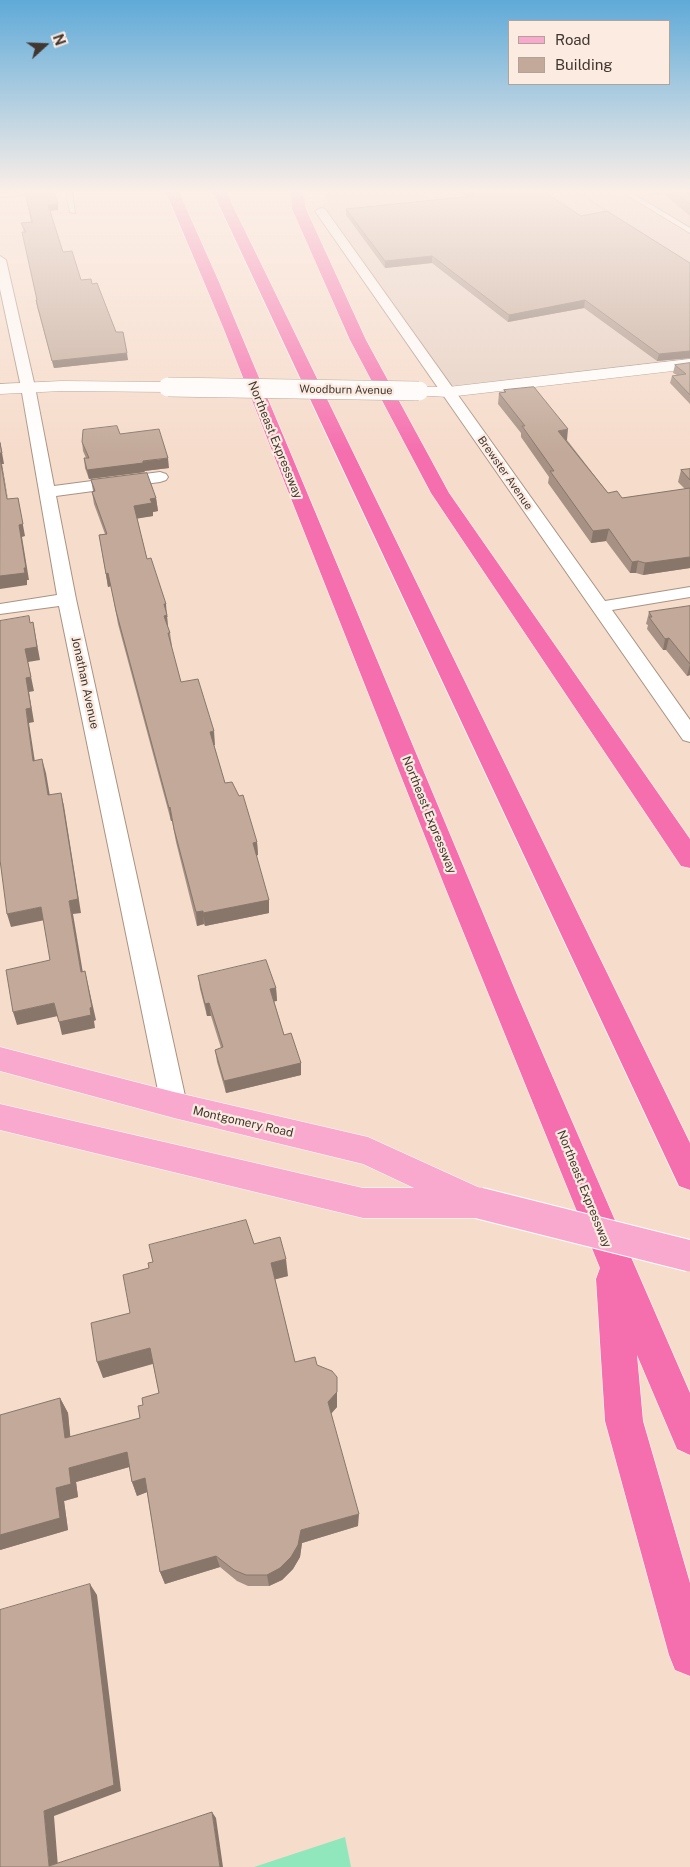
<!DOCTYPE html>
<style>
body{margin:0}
#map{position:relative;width:690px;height:1867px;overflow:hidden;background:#f6dccb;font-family:"Public Sans",sans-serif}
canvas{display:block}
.legend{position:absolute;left:508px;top:20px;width:162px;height:65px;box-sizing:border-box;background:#fcebe1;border:1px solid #b1a39a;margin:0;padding:6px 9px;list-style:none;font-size:15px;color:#413730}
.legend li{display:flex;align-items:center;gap:10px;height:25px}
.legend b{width:25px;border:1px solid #b1a39a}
.north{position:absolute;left:20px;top:20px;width:50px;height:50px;-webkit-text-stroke:4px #fcebe1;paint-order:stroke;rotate:70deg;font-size:14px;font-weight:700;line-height:20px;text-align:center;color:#413730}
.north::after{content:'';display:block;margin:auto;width:18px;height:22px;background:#413730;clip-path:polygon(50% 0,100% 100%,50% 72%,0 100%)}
</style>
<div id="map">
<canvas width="690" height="1867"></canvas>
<ul class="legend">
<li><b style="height:6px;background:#f9a8ce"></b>Road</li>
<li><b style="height:14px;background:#c2a999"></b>Building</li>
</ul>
<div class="north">N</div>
</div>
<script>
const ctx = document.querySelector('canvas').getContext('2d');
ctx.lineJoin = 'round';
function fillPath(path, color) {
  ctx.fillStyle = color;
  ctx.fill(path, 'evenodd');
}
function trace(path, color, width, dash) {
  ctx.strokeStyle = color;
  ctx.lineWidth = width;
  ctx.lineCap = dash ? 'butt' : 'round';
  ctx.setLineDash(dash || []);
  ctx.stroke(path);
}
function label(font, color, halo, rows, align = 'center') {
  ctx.font = font + ' "Public Sans",sans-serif';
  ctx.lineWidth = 4.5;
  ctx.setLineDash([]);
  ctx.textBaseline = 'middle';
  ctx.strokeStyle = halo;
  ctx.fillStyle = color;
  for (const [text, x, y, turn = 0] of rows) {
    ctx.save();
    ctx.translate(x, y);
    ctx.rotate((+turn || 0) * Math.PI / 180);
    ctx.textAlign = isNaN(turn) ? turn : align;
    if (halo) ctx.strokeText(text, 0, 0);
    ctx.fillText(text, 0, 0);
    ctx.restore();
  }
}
const industrial = new Path2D(`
 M326,192H690V364L448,392L321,211Z`);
const built = new Path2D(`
 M641,192H690V220Z`);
const green = new Path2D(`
 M345,1837L351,1867H254Z`);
const path = new Path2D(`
 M577,192L610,213`);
const service = new Path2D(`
 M40,192L37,194L0,197V193Z
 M66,192H72L75,213L70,212Z
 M622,192H630L690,228V233Z`);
const minor = new Path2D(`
 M321,208L325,209L605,601L690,587V597L612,610L690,720V742L683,740L315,211Z
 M0,256L6,260L35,387L54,486L160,472L166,474L168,477L166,480L160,482L56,496L76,599L187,1105L183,1113L174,1116L165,1113L161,1105L59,606L0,614V604L57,595L21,387L0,289Z`);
const tertiary = new Path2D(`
 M690,359V369L448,397L413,395L411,391L413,387H448Z
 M62,381L168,382L174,383L176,387L174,391L168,392L62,391L0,394V384Z`);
const primary = new Path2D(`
 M0,1047L174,1092L368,1137L491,1193L495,1203L491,1213L479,1218H363L0,1130V1104L363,1188H414L363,1164L174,1118L0,1071Z`);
const motorway = new Path2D(`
 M166,192H179L219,282L518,997L690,1393V1455L677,1449L637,1355L643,1421L690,1583V1676L675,1670L669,1655L605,1421L596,1279L600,1268L445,887L223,327Z
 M213,192H226L690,1143V1190L679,1186Z
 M291,192H303L306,209L366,340L449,493L690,839V868L681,866L431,493L350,340L292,209Z`);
const tertiaryBridge = new Path2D(`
 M168,387L419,391`);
const primaryBridge = new Path2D(`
 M479,1203L690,1256`);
const wall = new Path2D(`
 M25,192L58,210H50L63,252L81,280L92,284L116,332L128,360L54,368L37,307L36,300H37L24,232L21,223L31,222Z
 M460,192H544L581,216L690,263V358L657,361L584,308L508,322L432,263L385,268L346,215V209L466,197Z
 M652,192H690V216L664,194L656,195Z
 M690,363V404L670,383L672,376L677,375L673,373L675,365Z
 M504,390L567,440L608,493L622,498L685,489L678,482L681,470L690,469V568L643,575L636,573H630L606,541L591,543L548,483L549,477L521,437V433L498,404L499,393L504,392Z
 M120,434L169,468L144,471L145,472L89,479L85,468L84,458H86L83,451L82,442Z
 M91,480L156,498L158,511L153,512V516L137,518L147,559L168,617H167L168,627L170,633L172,646L171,647L181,682L215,745H214L225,783L257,842L258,855L256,856L269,913L205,926L204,924L197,926L176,842L172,821H171L118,624L111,586L108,587L99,535L105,534L94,504L92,492L93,491Z
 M690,606V675L687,676L666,650H663L647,629L648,625L646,624L649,612Z
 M198,976L276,988L277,1001H274L284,1035L301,1063V1075L226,1093L217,1062L215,1050L221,1048L211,1016H207L200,989Z
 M254,1244L288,1276L275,1279L295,1362L317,1365L337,1392V1407L331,1414L358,1526L302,1543L300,1557L293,1569L282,1580L269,1586H248L237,1581L220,1567L165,1584L160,1572L147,1492L137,1496L132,1482L129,1467L76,1482L78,1497L64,1501L68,1530L0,1550L60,1398L68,1413L70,1437L140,1418L143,1405L159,1393L153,1364L103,1378L130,1313Z`);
const shadedWall = new Path2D(`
 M656,192H664V194L656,195Z
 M58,204V210L49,211L48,205Z
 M432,256V263L385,268V261Z
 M585,300L584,308L508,322L509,315Z
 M690,351V358L657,361L659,354Z
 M127,353L128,360L54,368L52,361Z
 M568,429L567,440L556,442L558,431Z
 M0,441L4,464H2L10,511L0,458Z
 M168,458L169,468L144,471L145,472L89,479L87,470Z
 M18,498L25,536L22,537L29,580H27V585L0,589V576L19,525Z
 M156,498L158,511L153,512V516L135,519L134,506L150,499Z
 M609,529L606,541L591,543L593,531Z
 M690,557V568L643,575L645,563Z
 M638,561L636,573H630L632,562Z
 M108,573L111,586L108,587L106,574Z
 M164,604H166L168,628L164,616Z
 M33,622L40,660L28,662L34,691L29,692L34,722L29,723L37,775L33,761L26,709V678L25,649Z
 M669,638L666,650H663L665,639Z
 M690,664V675L687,676Z
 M214,731L215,745L211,746L210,732Z
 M42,759L46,773L52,808L48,795Z
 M61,793L64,806L81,913L73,914L85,985L81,972L69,901Z
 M170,807L172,821H171L169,808Z
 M257,842L258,855L254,856L253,843Z
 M269,900V913L205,926L203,913Z
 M41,907L45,920L11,927L7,914Z
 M203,911L204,924L197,926L196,912Z
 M85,971L96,1020L94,1021L95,1028L62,1035L59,1022L90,1008Z
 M276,988L277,1001L271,1002L270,989Z
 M54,1003L58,1016L17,1025L13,1012Z
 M209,1003L211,1016H207L205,1004Z
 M301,1063V1075L226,1093L224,1081Z
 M286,1259L288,1276L273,1280L271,1263Z
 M150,1348L155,1363L103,1378L97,1362Z
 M337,1377V1407L328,1417V1402Z
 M60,1398L68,1413L72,1453L65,1438Z
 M127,1452L133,1466L76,1482L78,1497L64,1501L68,1530L0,1550V1535L56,1488L69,1468Z
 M145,1478L150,1491L137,1496L132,1482Z
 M359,1514L358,1526L302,1543L300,1557L293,1569L282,1580L269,1586L267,1575L301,1530Z
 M216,1556L220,1567L165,1584L160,1572Z
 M90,1584L97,1595L121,1791L54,1816L58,1867L49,1866L44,1811Z
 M212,1812L216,1818L223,1867H220Z`);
const building = new Path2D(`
 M25,192H54L58,204L48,205L63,252L72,251L81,280L91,279L92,284L97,283L116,332H123L127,353L52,361L36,300H37L22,232H26L21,223L32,222Z
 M469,192H544L581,216L607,211L690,263V351L659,354L585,300L509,315L432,256L385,261L346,209L474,196Z
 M676,192H690V204Z
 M690,363V395L672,376L686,374L675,365Z
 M534,387L568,429L558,431L608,493L617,491L622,498L690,488V557L645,563L638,561L632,562L609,529L593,531L550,471H554L522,426H525L499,393L506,392L504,390Z
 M117,426L120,434L159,429L168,458L143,461V463L87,470L84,458H89L82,442L83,430Z
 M0,443L2,453H0Z
 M0,458L7,499L18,498L23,524L19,525L26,568H24L25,573L0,576Z
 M690,469V480L681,470Z
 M147,473L156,498L150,499L152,503L134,506L147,559L151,558L166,604H164L167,615L164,616L170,633H168L181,682L198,679L214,731L210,732L225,783L232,782L239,796L243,795L257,842L253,843L269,900L203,913V911L196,912L174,829L170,807L169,808L116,611L108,573L106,574L99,535L107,534L92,492L95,491L91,480Z
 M690,606V664L669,638L665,639L649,617H652L649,612Z
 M29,616L30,623L33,622L37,647L25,649L31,677L26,678L31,708L26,709L33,761L42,759L48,795L61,793L78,899L69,901L81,972L85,971L92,1007L90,1008L91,1015L59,1022L54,1003L13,1012L6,970L50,960L41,907L7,914L0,860V621Z
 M266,960L276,988L270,989L284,1035L291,1033L301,1063L224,1081L215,1050L223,1047L209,1003L205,1004L198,976Z
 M246,1220L254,1244L280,1237L286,1259L271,1263L295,1362L315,1357L317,1365L332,1371L337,1377V1392L328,1402L359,1514L301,1530L298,1545L291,1557L280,1568L267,1575H246L234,1570L216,1556L160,1572L145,1478L132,1482L127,1452L69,1468L71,1484L56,1488L60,1518L0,1535V1415L60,1398L65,1438L140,1418L138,1406L143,1405L142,1398L159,1393L150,1348L97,1362L91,1323L130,1313L123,1275L149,1268L148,1263L153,1262L149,1245Z
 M90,1584L114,1785L44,1811L49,1866L212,1812L220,1867H0V1610Z`);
const farStreetnames = [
 ["Woodburn Avenue",346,390,1],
 ["Brewster Avenue",505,473,55]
];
const streetNames = [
 ["Northeast Expressway",275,440,68],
 ["Jonathan Avenue",85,683,78],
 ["Northeast Expressway",429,815,68],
 ["Montgomery Road",243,1122,13],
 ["Northeast Expressway",584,1189,68]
];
fillPath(industrial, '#e6d0c3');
fillPath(built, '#efceb9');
fillPath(green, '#90e7bb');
trace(service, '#aa9282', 2);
trace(minor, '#aa9282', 2);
trace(tertiary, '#aa9282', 1);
trace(primary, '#fff', 1);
trace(motorway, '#fff', 1);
trace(path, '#b39f91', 2, [1, 1]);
fillPath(service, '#fff');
fillPath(minor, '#fff');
fillPath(tertiary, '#fff');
fillPath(primary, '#f9a8ce');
fillPath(motorway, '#f56eae');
trace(tertiaryBridge, '#aa9282', 20, []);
trace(primaryBridge, '#fff', 33, []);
trace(tertiaryBridge, '#fff', 19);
trace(primaryBridge, '#f9a8ce', 31);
fillPath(wall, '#a79184');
fillPath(shadedWall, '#88766b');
fillPath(building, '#c2a999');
trace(building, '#88766b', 1);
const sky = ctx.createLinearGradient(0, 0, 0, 454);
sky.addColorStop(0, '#5faad8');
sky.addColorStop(0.42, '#fbefe8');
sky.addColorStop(1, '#fbefe800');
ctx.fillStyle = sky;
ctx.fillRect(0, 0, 690, 454);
label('11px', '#413730', '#fcebe1', farStreetnames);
label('12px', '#413730', '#fcebe1', streetNames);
</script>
